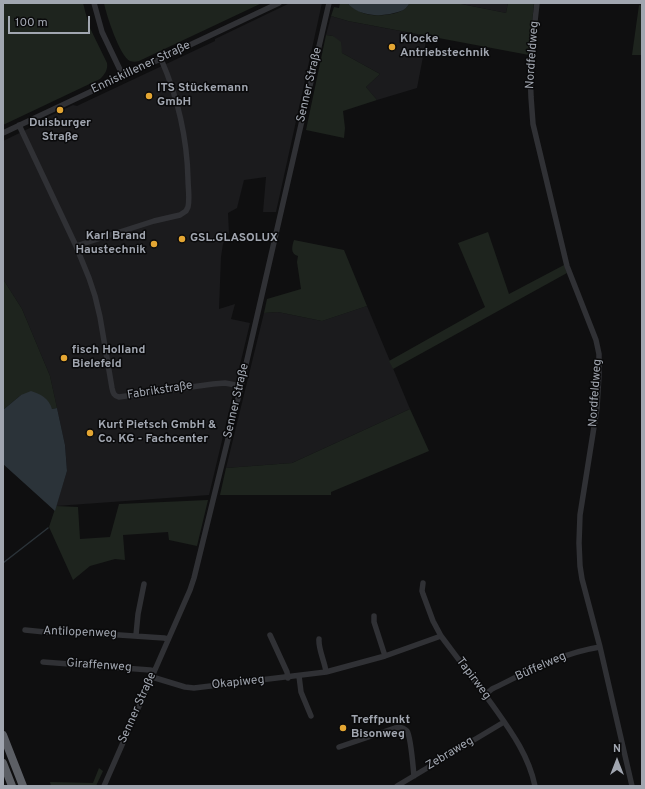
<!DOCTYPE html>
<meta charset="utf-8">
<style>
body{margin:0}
#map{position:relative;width:645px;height:789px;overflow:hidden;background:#0f0f10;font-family:Overpass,sans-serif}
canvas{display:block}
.frame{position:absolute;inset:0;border:4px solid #a1a6b0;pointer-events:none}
.north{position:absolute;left:597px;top:741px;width:40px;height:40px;-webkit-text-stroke:3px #0a0a0b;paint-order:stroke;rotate:0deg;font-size:11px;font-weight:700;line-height:16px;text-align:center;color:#a1a6b0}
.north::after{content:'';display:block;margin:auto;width:14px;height:18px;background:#a1a6b0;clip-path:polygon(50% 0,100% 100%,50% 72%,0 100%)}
.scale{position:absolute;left:8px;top:16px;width:82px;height:18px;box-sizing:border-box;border:2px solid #a1a6b0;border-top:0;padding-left:5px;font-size:12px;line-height:14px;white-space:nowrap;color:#a1a6b0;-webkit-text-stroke:3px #0a0a0b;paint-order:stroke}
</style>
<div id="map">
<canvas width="645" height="789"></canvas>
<div class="frame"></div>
<div class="north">N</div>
<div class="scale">100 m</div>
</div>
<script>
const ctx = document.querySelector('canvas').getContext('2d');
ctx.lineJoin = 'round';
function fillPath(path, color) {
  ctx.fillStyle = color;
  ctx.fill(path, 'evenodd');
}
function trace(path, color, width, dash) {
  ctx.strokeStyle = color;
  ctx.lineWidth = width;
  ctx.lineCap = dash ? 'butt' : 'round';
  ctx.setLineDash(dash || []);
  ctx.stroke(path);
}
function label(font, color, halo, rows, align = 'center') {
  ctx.font = font + ' Overpass,sans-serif';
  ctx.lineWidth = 3;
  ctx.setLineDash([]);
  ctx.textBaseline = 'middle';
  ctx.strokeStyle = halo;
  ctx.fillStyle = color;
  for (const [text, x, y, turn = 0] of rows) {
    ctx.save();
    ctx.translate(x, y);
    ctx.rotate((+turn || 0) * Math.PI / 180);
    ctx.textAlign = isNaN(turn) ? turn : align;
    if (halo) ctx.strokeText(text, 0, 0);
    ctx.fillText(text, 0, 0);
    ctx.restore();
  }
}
const built = new Path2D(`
 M290,3H322L276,212H263L266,177L244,180L237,208L228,213L229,233L223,244L221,257L219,309L235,304L231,319L250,323L209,495L56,506L67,471L65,445L50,376L22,309L3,279V141L34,126L37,122L73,105L77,106L81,104L215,41V39Z
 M456,3H508L506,13Z
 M331,16L348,21L427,36L417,88L377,100L366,87L380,74L342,53L333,36L326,35Z
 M367,306L410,409L292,463L226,468L264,313L278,312L322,321Z`);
const green = new Path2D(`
 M3,3H83L89,26L107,63C108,70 105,74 100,79L3,125Z
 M104,3H262L139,61C136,62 133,62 130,61C120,57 106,14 104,3Z
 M340,3H348L349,5C353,8 358,11 363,13C373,17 397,16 406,8C407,7 408,5 410,3H456L506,13L508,3H534L529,55L348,21L331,16L334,7L339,8Z
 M639,5L642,6V55H632Z
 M326,35L333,36L341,42L342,53L380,74L366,87L377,100L343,111L345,128L344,138L306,130Z
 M488,232L509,294L564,265L567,273L393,369L389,361L485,307L458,243Z
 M294,240L344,250L367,306L322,321L278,312L264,313L267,299L301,289L297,262L298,256C290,254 292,246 294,240Z
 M3,279L22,309L50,376L57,408L52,409L21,395L3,410Z
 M410,409L429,451L331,492V495H220L226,468L292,463Z
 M208,500L197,546L169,540L168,532L123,535L125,560L115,559L90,566L73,580L49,527L56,506L78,507L80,539L110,537L119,504Z
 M99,768L103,771L96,786H51L50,782L93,783Z`);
const water = new Path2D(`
 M348,3H410C408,5 407,7 406,8C403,11 398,12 394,13C379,17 361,16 349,5Z
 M31,391C40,394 49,398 52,409L57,408L65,445L67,471L55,511L3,464V410L21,395Z`);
const stream = new Path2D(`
 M3,563L48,528`);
const minor = new Path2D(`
 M94,3L102,32L123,76
 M537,3L530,66L531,97L533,124L567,266L596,340L599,354V375L597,408L580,515L579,543L580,566L582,579L600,647L632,786
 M19,125L76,246L89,278L95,296L100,317L112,388C113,393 114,396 119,397L213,384L225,383L241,386
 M3,133L279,3
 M76,246L154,221L180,215L186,211L188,207C190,198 188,188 188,179C187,136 178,98 161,59
 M374,616V622L385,656
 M25,630L45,632L60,631L164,638L168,639
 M136,635L138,614L144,584
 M270,635L287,672L288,678
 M441,636C459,660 478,685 496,710C513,734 529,757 535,786
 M319,639C318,649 325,662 326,672
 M43,662L150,670L154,671
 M299,676L301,692L311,716
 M152,677L185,687L194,688L326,672L385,656L441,636L433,621L423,594L422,591L423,583
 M485,695L492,689C527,672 561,653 600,647
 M339,747L395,728C399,727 403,727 407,731C411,737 413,767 414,776
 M104,786L190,590L194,578L241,386L323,29L329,3
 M397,786L504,722`);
const highway = new Path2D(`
 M3,735L23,786
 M3,763L12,786`);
const markers = [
 [392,47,4,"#e4a633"],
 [149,96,4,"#e4a633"],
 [60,110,4,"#e4a633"],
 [182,239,4,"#e4a633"],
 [154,244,4,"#e4a633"],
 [64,358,4,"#e4a633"],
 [90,433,4,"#e4a633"],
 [343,728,4,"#e4a633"]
];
const poiNames = [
 ["Klocke",400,40],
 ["Antriebstechnik",400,54],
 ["ITS Stückemann",157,89],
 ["GmbH",157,103],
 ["Duisburger",60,124,"center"],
 ["Straße",60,138,"center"],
 ["Karl Brand",146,237,"right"],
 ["Haustechnik",146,251,"right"],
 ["GSL.GLASOLUX",190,239],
 ["fisch Holland",72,351],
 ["Bielefeld",72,365],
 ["Kurt Pietsch GmbH &",98,426],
 ["Co. KG - Fachcenter",98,440],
 ["Treffpunkt",351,721],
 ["Bisonweg",351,735]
];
const streetNames = [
 ["Nordfeldweg",533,55,-86],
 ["Enniskillener Straße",141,68,-25],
 ["Senner Straße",310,85,-77],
 ["Fabrikstraße",160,391,-9],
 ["Nordfeldweg",596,393,-86],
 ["Senner Straße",237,401,-77],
 ["Antilopenweg",80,633,2],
 ["Giraffenweg",99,666,4],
 ["Büffelweg",541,667,-24],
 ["Tapirweg",473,679,53],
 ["Okapiweg",238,683,-6],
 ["Senner Straße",138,708,-66],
 ["Zebraweg",450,754,-31]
];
fillPath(built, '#1b1b1d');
fillPath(green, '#1e241e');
fillPath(water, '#2b3339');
trace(stream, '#2b3339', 1.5);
trace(minor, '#303135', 5.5);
trace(highway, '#5c5f65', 8);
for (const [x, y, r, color] of markers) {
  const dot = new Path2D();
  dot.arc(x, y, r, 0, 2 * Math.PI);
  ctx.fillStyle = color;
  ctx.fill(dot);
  trace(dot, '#0a0a0b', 1.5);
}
label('bold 12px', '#a1a6b0', '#0a0a0b', poiNames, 'left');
label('12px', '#a1a6b0', '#0a0a0b', streetNames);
</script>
